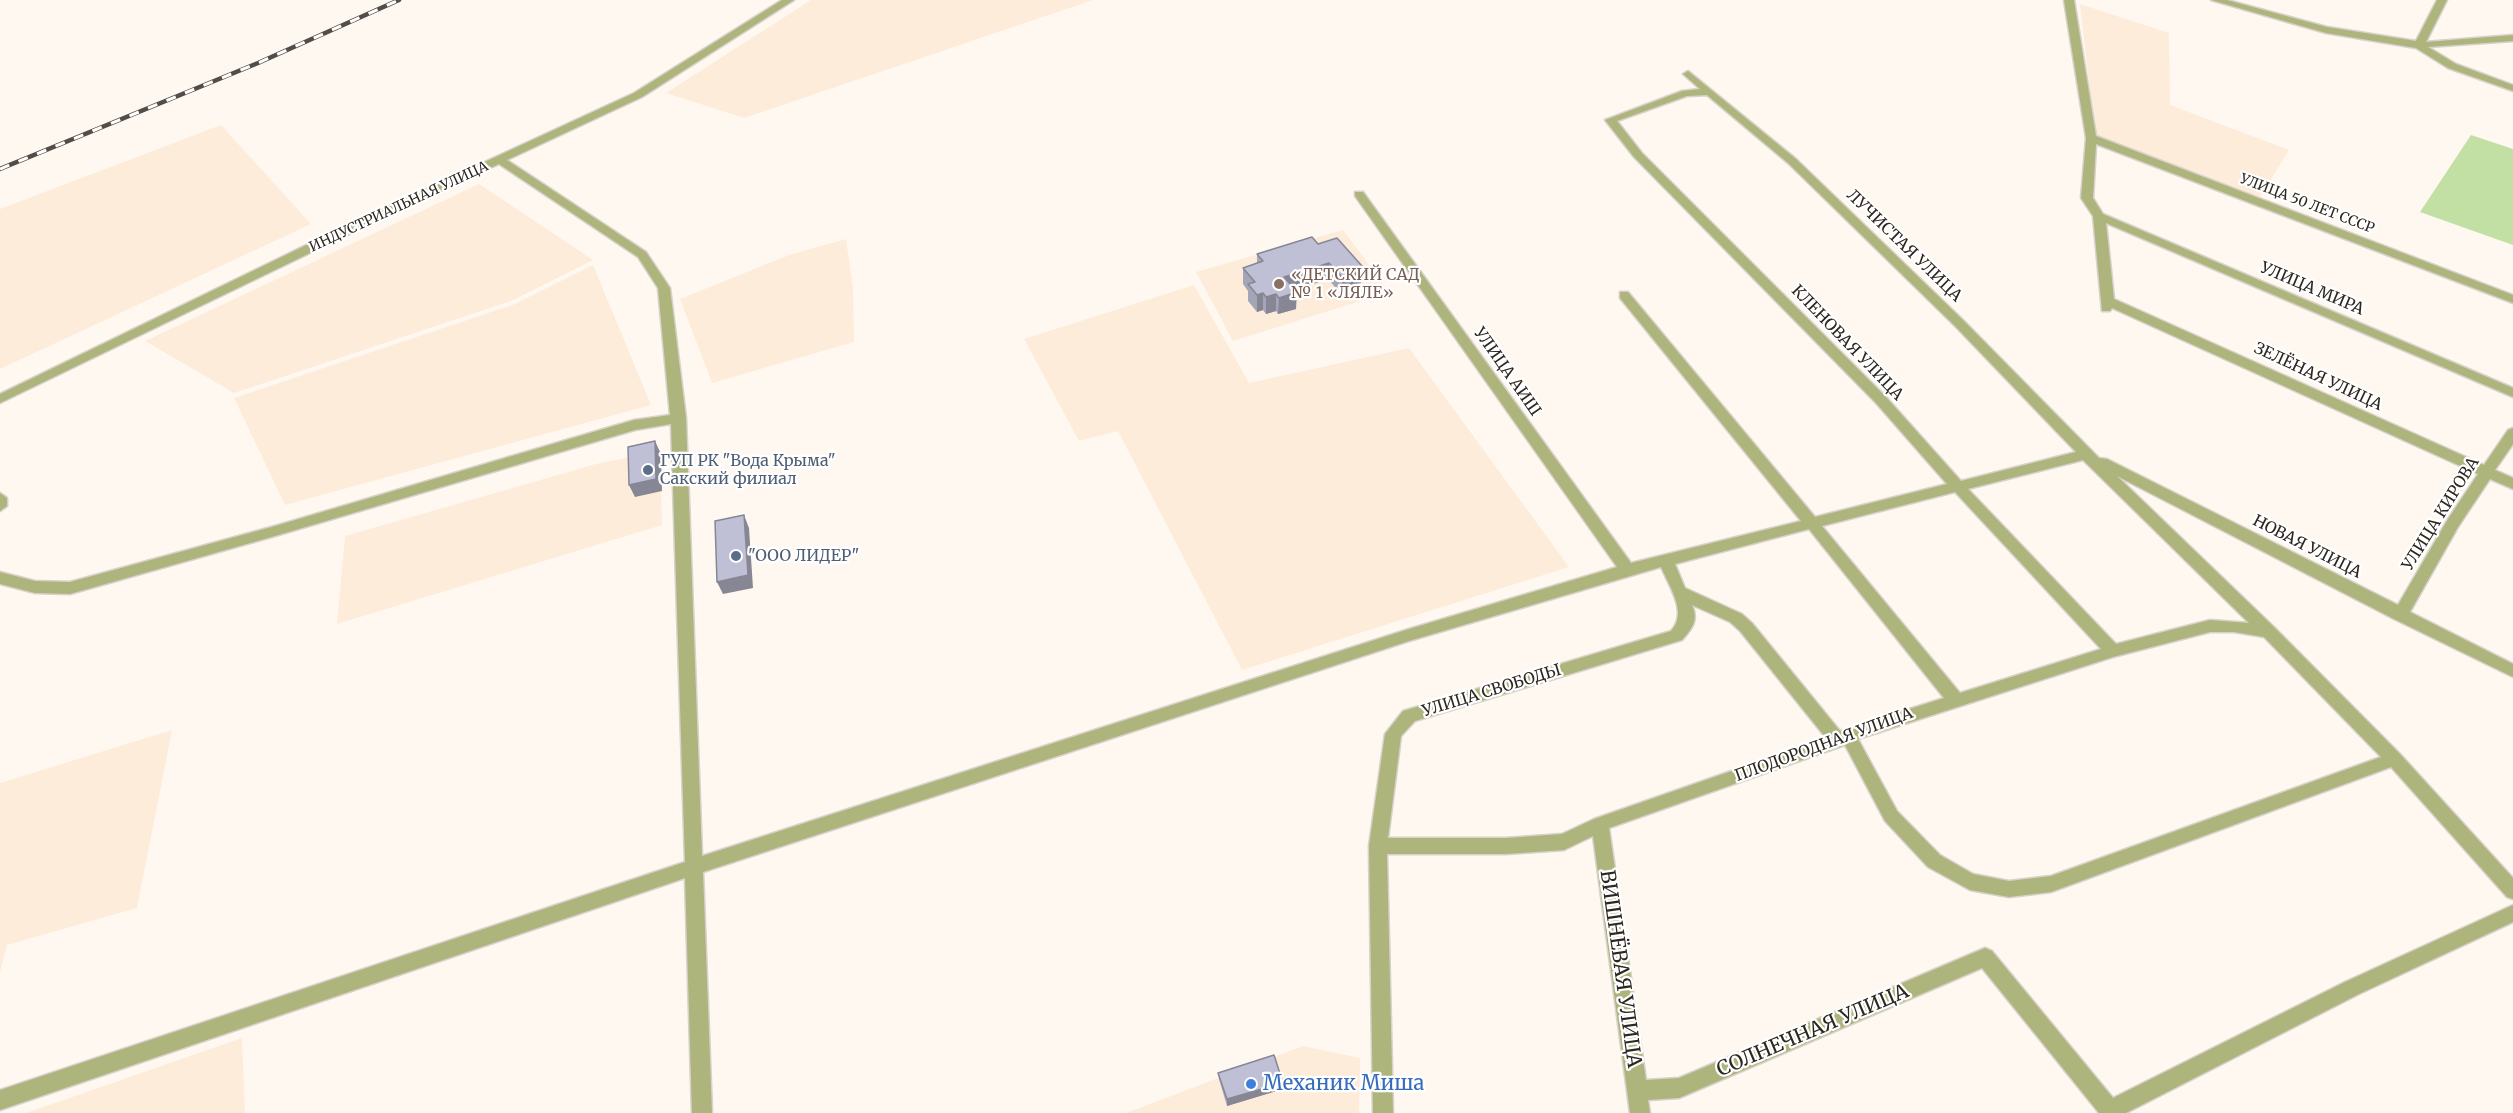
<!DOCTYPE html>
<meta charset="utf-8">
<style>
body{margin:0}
canvas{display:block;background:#fff8f1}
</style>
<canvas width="2513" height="1113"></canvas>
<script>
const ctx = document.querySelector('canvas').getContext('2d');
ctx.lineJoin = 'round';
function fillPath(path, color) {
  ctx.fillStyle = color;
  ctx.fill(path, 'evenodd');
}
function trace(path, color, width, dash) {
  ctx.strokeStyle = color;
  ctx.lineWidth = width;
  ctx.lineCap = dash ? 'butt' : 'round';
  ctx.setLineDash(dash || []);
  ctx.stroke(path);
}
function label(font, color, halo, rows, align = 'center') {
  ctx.font = font + ' Merriweather,serif';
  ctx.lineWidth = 4.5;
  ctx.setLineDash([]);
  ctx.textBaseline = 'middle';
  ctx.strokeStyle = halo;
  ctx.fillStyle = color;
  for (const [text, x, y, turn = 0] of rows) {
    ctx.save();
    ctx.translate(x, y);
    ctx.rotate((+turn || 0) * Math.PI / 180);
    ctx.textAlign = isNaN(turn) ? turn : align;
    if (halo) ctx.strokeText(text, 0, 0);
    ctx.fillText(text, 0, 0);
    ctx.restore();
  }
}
const built = new Path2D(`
 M811,0H1093L744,118L666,93Z
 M2080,4L2169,33L2170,105L2289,150L2260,197L2095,136Z
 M221,125L311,224L0,369V209Z
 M479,184L593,260L511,301L234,393L145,341Z
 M1343,230L1389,292L1233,341L1196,272Z
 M846,239L853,287L854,342L712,383L680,299L789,255Z
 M593,265L651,405L285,505L234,398L515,304Z
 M1194,285L1249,383L1409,348L1569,567L1242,670L1118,431L1079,441L1024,339Z
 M660,451L662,525L337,624L345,536L596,464Z
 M172,730L137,908L7,945L0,972V783Z
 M242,1038L245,1113H26Z
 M1303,1046L1360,1058L1359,1113H1126Z`);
const green = new Path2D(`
 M2471,135L2513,149V245L2420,212Z`);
const minor = new Path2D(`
 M782,0H794L642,97L507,160L646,252L670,288L686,418L702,856L1409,629L1617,567L1355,196V192H1363L1631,563L1801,521L1620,298V292H1628L1815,517L1947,484L1876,403L1634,157L1605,120L1682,91L1700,89L1683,74L1688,71L1796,159L1963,320L2099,458L2107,459L2398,605L2448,519L2478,474L2112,308L2110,311H2102L2093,216L2081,198L2086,138L2064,0H2074L2096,136L2513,295V303L2096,144L2093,198L2103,214L2513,388V397L2106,223L2114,299L2484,465L2508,430L2513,428V444L2495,470L2513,478V489L2490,479L2458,527L2410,612L2513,664V677L2394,619L2117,476L2275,628L2400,754L2513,878V899L2507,897L2391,767L2051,892L2009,897L1970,890L1928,867L1885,821L1845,745L1609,828L1646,1080L1679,1078L1985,948L1992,951L2113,1098L2345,982L2513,905V922L2359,994L2126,1113H2099L1982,968L1679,1098L1648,1100L1650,1113H1630L1593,836L1564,850L1506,854H1387L1393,1113H1373L1369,846L1385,734L1403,711L1671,631C1688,613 1670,588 1661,567L1409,641L703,872L712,1113H692L685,878L0,1110V1090L685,862L671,424L635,430L275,536L70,594L35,593L0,584V572L35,581L70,582L275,526L634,420L670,415L658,288L638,257L499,164L341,238L0,403V394L333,232L634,93ZM1707,95L1788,163L1955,326L2076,452L1961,481L1886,397L1642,153L1617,121L1687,96ZM2083,460L2249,623L2210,620L2116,644L1968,489ZM1955,492L2101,649L1960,693L1822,526ZM1809,529L1944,698L1840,731L1752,623L1742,614L1685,588L1675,564ZM1692,605L1730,622L1740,631L1826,738L1594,819L1562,834L1506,838H1388L1401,736L1415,721L1682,640C1692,629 1699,620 1692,605ZM2210,632H2234L2264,637L2381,757L2051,876L2009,881L1973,874L1940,855L1897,811L1858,739L2113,657Z
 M2211,0H2227L2327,27L2416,41L2437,0H2447L2426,42L2513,35V41L2428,47L2456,64L2513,85V91L2448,68L2416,48L2326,33Z
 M0,493L7,498V506L0,511Z`);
const rail = new Path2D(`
 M0,169L258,63L399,0`);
const wall = new Path2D(`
 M1318,244L1362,266L1361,283L1356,284V289L1341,294L1328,279L1295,290L1296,309L1278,314L1276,311L1266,314L1263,310L1257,312L1248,301V291L1243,284V268L1257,263V254Z
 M1218,1073L1283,1089L1227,1106L1219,1079Z`);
const shadedWall = new Path2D(`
 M1329,263L1328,279L1284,294V277Z
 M1362,266L1361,283L1356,284V289L1341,294L1342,277L1353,269Z
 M1297,292L1296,309L1278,314L1279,298Z
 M1263,293V310L1257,312V295Z
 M1276,294V311L1266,314V297Z
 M655,441L661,454L662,491L635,497L629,485Z
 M744,515L749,528L753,588L723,594L717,582Z
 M1283,1083V1089L1227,1106V1099Z`);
const building = new Path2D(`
 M1312,237L1318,244L1337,238L1362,266L1353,269L1357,272L1342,277L1329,263L1284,277L1297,292L1279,298L1276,294L1266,297L1263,293L1257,295L1248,284L1255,282L1243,268L1263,261L1257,254Z
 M655,441L656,479L629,485L628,447Z
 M744,515L748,575L717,582L715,521Z
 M1274,1055L1283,1083L1227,1099L1218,1073Z`);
const markers = [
 [1279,284,6,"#8d6e63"],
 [648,470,6,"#5c6f8a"],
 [736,556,6,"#5c6f8a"],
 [1251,1084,6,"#3f7fe0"]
];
const farStreetnames = [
 ["УЛИЦА 50 ЛЕТ СССР",2307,204,21],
 ["ИНДУСТРИАЛЬНАЯ УЛИЦА",399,207,-25]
];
const streetNames = [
 ["ЛУЧИСТАЯ УЛИЦА",1904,246,44],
 ["УЛИЦА МИРА",2312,289,23],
 ["КЛЕНОВАЯ УЛИЦА",1847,343,46],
 ["УЛИЦА АИШ",1507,372,55],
 ["ЗЕЛЁНАЯ УЛИЦА",2318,377,25],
 ["УЛИЦА КИРОВА",2441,514,-58],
 ["НОВАЯ УЛИЦА",2307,547,27],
 ["УЛИЦА СВОБОДЫ",1492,691,-17],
 ["ПЛОДОРОДНАЯ УЛИЦА",1824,745,-20]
];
const educationNames = [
 ["«ДЕТСКИЙ САД",1291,275],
 ["№ 1 «ЛЯЛЕ»",1291,293]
];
const serviceNames = [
 ["ГУП РК \"Вода Крыма\"",660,461],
 ["Сакский филиал",660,479],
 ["\"ООО ЛИДЕР\"",748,556]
];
const nearStreetnames = [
 ["ВИШНЁВАЯ УЛИЦА",1620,969,82],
 ["СОЛНЕЧНАЯ УЛИЦА",1813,1031,-23]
];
const nearShopnames = [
 ["Механик Миша",1263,1084]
];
fillPath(built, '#fdecd9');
fillPath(green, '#c2e0a3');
trace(minor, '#d9d2cc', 3);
fillPath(minor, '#adb57d');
trace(rail, '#534d47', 4.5);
trace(rail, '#fff', 3, [10]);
fillPath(wall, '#a4a5b7');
fillPath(shadedWall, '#868695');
fillPath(building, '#bfc0d5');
trace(building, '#868695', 1.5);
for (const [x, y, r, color] of markers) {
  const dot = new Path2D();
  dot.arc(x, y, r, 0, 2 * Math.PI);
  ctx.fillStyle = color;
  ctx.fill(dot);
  trace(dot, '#fff', 2);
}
label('14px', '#2d2721', '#fff', farStreetnames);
label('16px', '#2d2721', '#fff', streetNames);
label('16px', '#785e54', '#fff', educationNames, 'left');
label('16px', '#4e5e75', '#fff', serviceNames, 'left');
label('20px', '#2d2721', '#fff', nearStreetnames);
label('20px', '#366cbe', '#fff', nearShopnames, 'left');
</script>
